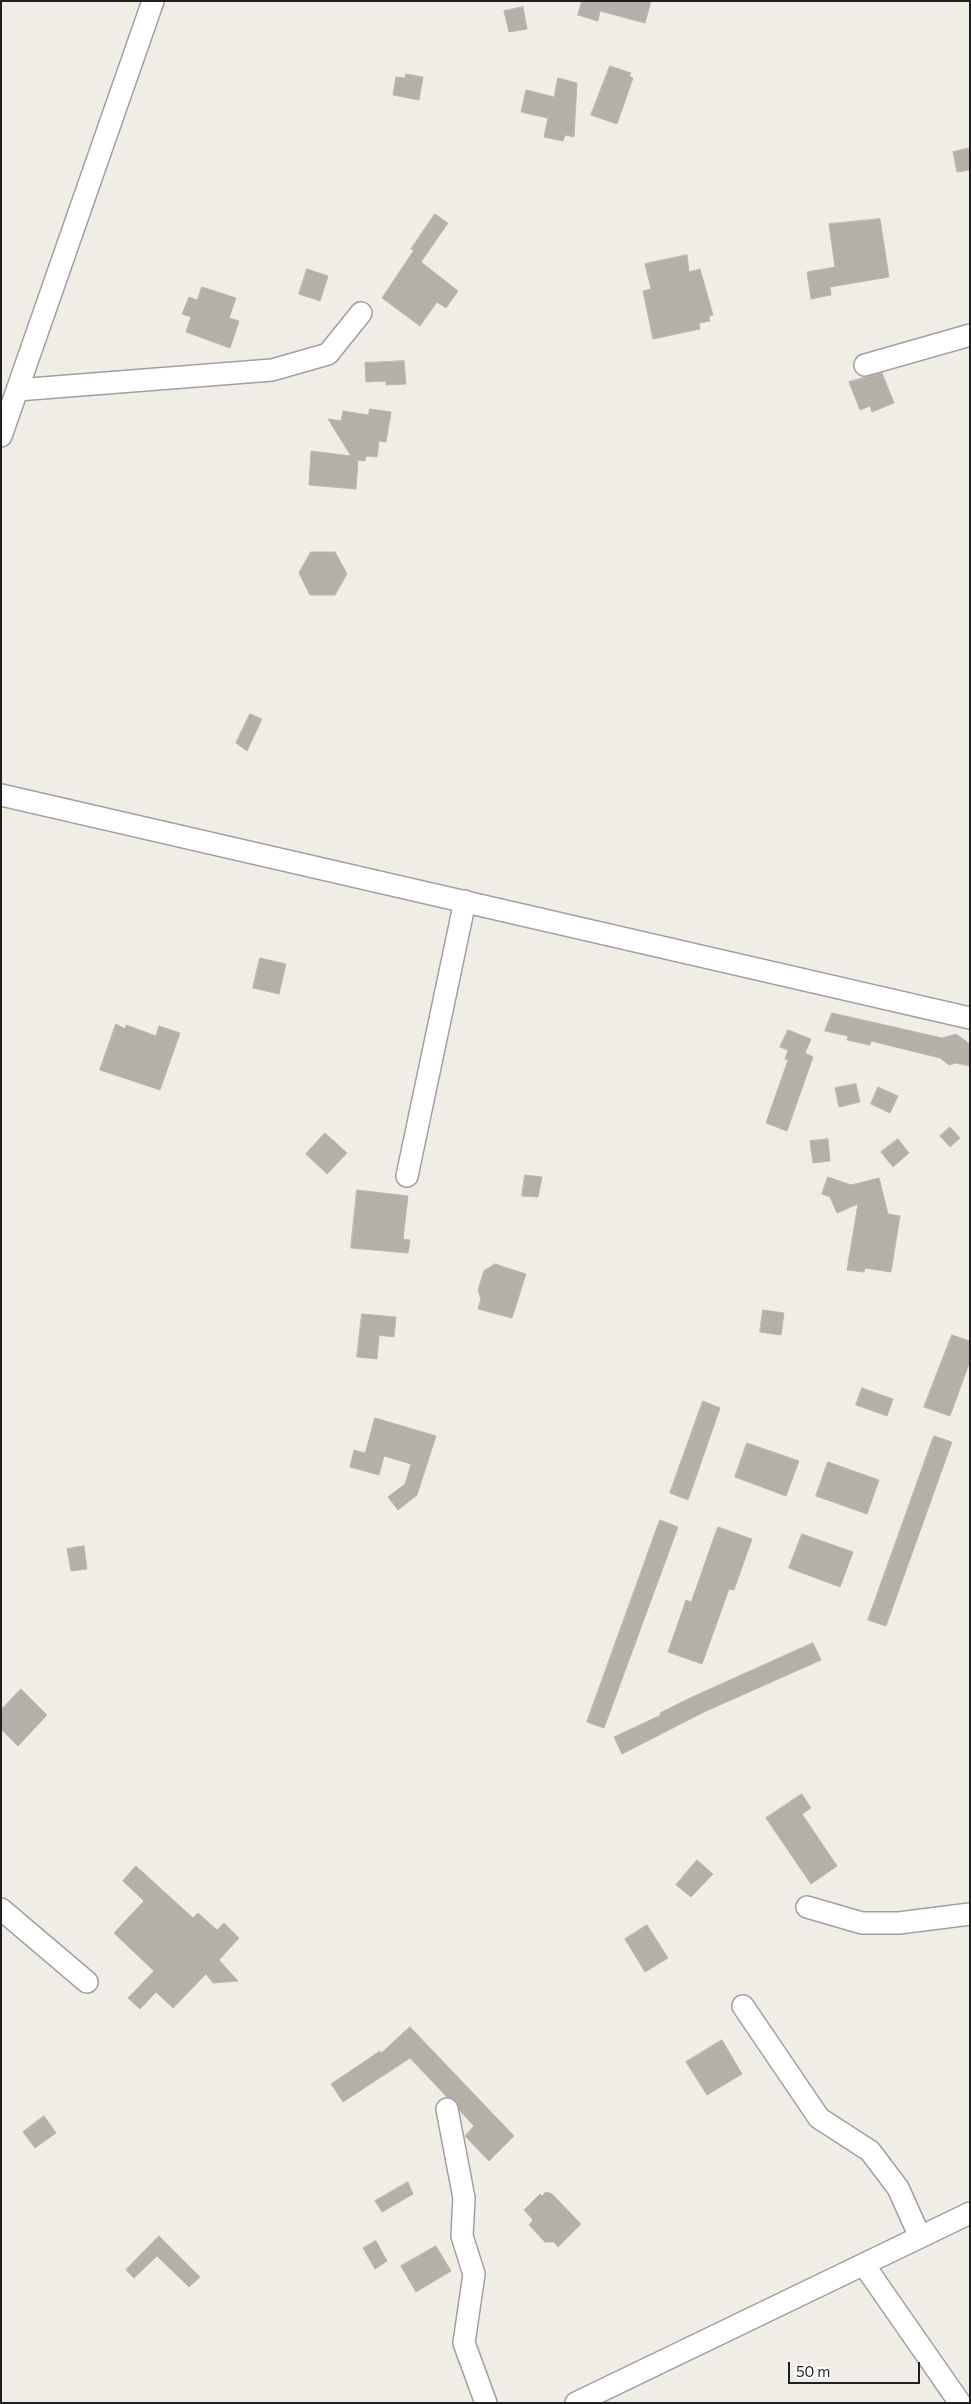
<!DOCTYPE html>
<style>
body{margin:0}
#map{position:relative;width:971px;height:2404px;overflow:hidden;background:#efede6;font-family:Commissioner,sans-serif}
canvas{display:block}
.frame{position:absolute;inset:0;border:2px solid #1f1f1f;pointer-events:none}
.scale{position:absolute;left:788px;top:2362px;width:132px;height:22px;box-sizing:border-box;border:2px solid #1f1f1f;border-top:0;padding-left:6px;font-size:15px;line-height:18px;white-space:nowrap;color:#1f1f1f;-webkit-text-stroke:4px #fff;paint-order:stroke}
</style>
<div id="map">
<canvas width="971" height="2404"></canvas>
<div class="frame"></div>
<div class="scale">50 m</div>
</div>
<script>
const ctx = document.querySelector('canvas').getContext('2d');
ctx.lineJoin = 'round';
function fillPath(path, color) {
  ctx.fillStyle = color;
  ctx.fill(path, 'evenodd');
}
function trace(path, color, width, dash) {
  ctx.strokeStyle = color;
  ctx.lineWidth = width;
  ctx.lineCap = dash ? 'butt' : 'round';
  ctx.setLineDash(dash || []);
  ctx.stroke(path);
}
const building = new Path2D(`
 M582,1H651L645,23L600,11L598,21L578,15Z
 M523,7L527,29L509,32L504,11Z
 M610,66L631,73L629,76L633,78L617,124L591,115Z
 M406,74L423,77L419,100L393,95L396,77L405,78Z
 M558,78L577,83L574,137L565,135L563,141L544,137L548,118L521,112L526,90L554,97Z
 M970,148V170L957,172L953,152Z
 M435,214L448,223L421,262L458,291L446,308L437,302L420,326L382,298L414,250L411,249Z
 M880,219L889,277L830,287L831,295L811,299L807,272L835,267L829,224Z
 M687,255L689,272L700,269L713,315L709,316L710,321L699,323L700,329L653,339L643,291L651,289L645,264Z
 M307,269L328,276L320,301L299,294Z
 M202,287L236,298L229,318L239,321L230,348L186,332L191,317L182,314L189,297L197,300Z
 M404,361L406,384L386,385V381L366,382L365,363Z
 M882,373L894,403L872,412L870,406L860,410L849,382Z
 M370,409L391,412L386,442L379,441L377,457L366,456L365,461L358,460L356,489L309,485L311,451L351,456L328,419L341,421L343,411L368,415Z
 M311,552H335L347,574L335,595H310L299,573Z
 M250,714L262,719L247,751L236,743Z
 M260,958L286,964L279,994L253,988Z
 M832,1013L942,1038L956,1034L970,1044V1066L956,1063L949,1065L940,1058L871,1041L870,1045L847,1040L848,1036L825,1031Z
 M116,1024L125,1029L126,1025L156,1036L159,1026L180,1033L160,1090L100,1070Z
 M788,1030L811,1039L805,1053L813,1057L787,1131L766,1123L788,1060L785,1059L788,1050L780,1047Z
 M856,1084L860,1102L839,1107L835,1088Z
 M878,1087L898,1096L890,1113L871,1104Z
 M950,1127L960,1138L950,1147L940,1136Z
 M325,1133L347,1153L327,1174L306,1154Z
 M828,1139L830,1161L813,1163L810,1141Z
 M898,1139L909,1153L893,1167L881,1152Z
 M525,1175L542,1177L538,1197L522,1196Z
 M828,1177L851,1185L879,1178L888,1214L900,1216L891,1272L865,1268L864,1272L847,1270L858,1204L837,1213L830,1197L822,1194Z
 M357,1190L408,1196L403,1239L410,1240L408,1253L351,1248Z
 M495,1264L526,1274L512,1318L478,1309L481,1299L478,1290L484,1271Z
 M763,1310L784,1313L781,1335L760,1332Z
 M362,1314L396,1317L394,1337L379,1335L377,1359L357,1357Z
 M952,1335L970,1341V1361L950,1416L924,1407Z
 M862,1388L893,1399L887,1416L856,1405Z
 M703,1401L720,1408L688,1500L670,1493Z
 M375,1418L436,1436L417,1495L398,1510L388,1497L405,1484L411,1464L384,1456L379,1475L350,1467L354,1450L365,1453Z
 M934,1436L952,1442L886,1626L868,1620Z
 M747,1443L799,1461L786,1496L735,1477Z
 M828,1462L879,1480L867,1514L816,1496Z
 M660,1520L678,1527L604,1728L587,1722Z
 M718,1527L752,1539L734,1590L729,1589L702,1664L668,1652L686,1600L691,1602Z
 M802,1534L853,1552L840,1587L789,1568Z
 M84,1546L87,1569L71,1571L67,1549Z
 M813,1643L821,1660L704,1712L622,1754L614,1737L661,1715L660,1713L690,1698Z
 M21,1689L47,1715L18,1746L1,1729V1710Z
 M802,1794L811,1808L802,1814L837,1866L811,1884L766,1818Z
 M697,1860L713,1874L691,1897L676,1885Z
 M136,1866L193,1918L198,1913L217,1930L224,1923L239,1938L219,1960L238,1981L213,1983L206,1974L173,2008L156,1992L140,2009L128,1998L154,1971L114,1933L144,1901L123,1881Z
 M647,1925L668,1958L645,1972L625,1939Z
 M410,2027L514,2136L489,2161L465,2136L474,2126L460,2111L457,2101L447,2097L410,2058L343,2102L331,2084L380,2051L381,2053Z
 M722,2040L742,2074L707,2095L686,2062Z
 M44,2116L56,2133L35,2148L23,2132Z
 M408,2182L413,2194L382,2212L375,2201Z
 M546,2192L552,2194L581,2224L558,2247L554,2242H545L529,2225L533,2220L524,2210L540,2194L542,2196Z
 M159,2236L200,2277L189,2287L157,2256L134,2278L126,2270Z
 M376,2241L387,2261L375,2269L363,2248Z
 M436,2246L451,2271L416,2292L401,2266Z`);
const minor = new Path2D(`
 M865,365L970,335
 M17,390L272,370L328,354L361,313
 M1,436L153,1
 M1,795L970,1018
 M407,1176L465,901
 M807,1907L862,1923H899L970,1914
 M1,1909L87,1982
 M743,2006L819,2118L870,2151L898,2188L920,2237
 M447,2109L464,2198L462,2236L474,2274L464,2343L486,2403
 M864,2265L960,2403
 M576,2403L970,2213`);
fillPath(building, '#b4afa9');
trace(building, '#bfb5aa', 1);
trace(minor, '#a0a0a0', 24);
trace(minor, '#fff', 21);
</script>
